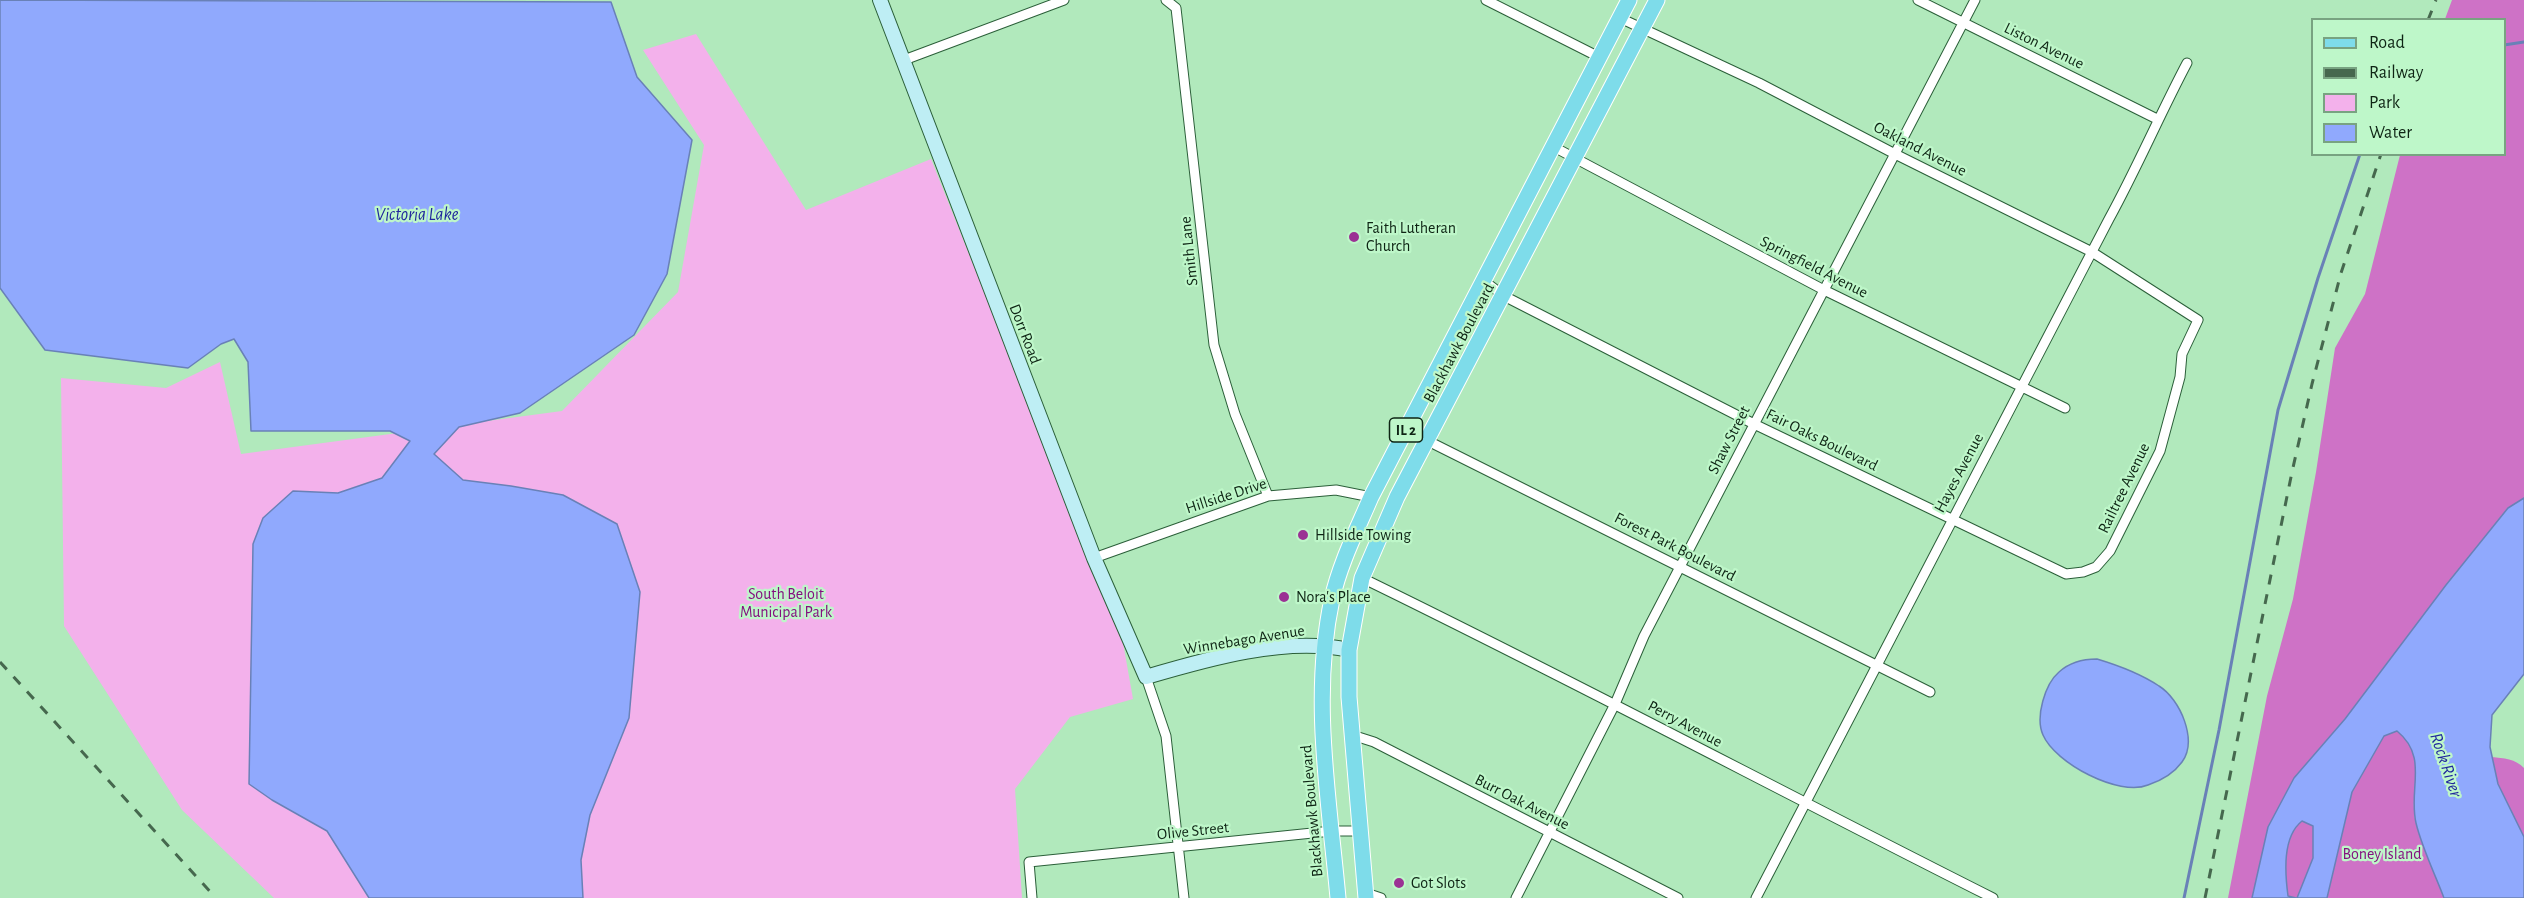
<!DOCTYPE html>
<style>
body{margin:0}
#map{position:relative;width:2524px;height:898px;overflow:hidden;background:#b1e9bc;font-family:"Alegreya Sans",sans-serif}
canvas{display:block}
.legend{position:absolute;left:2311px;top:18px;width:195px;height:138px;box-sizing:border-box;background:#bef7c9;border:2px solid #78a381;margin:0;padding:8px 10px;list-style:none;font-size:18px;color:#0e2414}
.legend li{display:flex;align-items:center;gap:12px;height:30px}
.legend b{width:30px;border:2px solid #78a381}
</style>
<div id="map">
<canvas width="2524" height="898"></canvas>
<ul class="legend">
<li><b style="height:8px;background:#7edcea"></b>Road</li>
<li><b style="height:8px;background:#46684e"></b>Railway</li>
<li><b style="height:16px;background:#f3b1eb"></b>Park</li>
<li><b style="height:16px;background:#90a9fd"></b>Water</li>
</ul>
</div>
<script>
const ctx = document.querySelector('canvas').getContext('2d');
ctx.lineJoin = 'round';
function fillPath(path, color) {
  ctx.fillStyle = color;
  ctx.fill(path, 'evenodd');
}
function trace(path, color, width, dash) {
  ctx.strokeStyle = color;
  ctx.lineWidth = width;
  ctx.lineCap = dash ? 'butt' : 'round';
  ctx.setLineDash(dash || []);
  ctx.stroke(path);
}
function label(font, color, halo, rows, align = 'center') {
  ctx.font = font + ' "Alegreya Sans",sans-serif';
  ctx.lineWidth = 4.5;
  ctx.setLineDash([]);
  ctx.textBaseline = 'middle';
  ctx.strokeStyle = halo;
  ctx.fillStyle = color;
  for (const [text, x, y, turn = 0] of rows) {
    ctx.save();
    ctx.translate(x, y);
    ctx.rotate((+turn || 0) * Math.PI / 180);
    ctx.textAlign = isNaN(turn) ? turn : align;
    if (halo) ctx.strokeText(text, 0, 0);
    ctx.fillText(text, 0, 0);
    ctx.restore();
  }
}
const green = new Path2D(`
 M696,34L806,210L931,159L1122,637L1133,699L1070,717L1015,789L1022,898H274L182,810L64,626L61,378L166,388L220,362L241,454L562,411L678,292L704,145L643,50Z`);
const forest = new Path2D(`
 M2452,0H2524V498L2508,508L2446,585L2345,719L2294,778L2268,827L2252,898H2228L2267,696L2293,599L2316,472L2335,348L2365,294L2400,155L2504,154V20L2445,19Z
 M2397,731C2430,759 2408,788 2416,823C2422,848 2435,874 2444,898H2327L2352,792L2384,736Z
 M2492,757C2503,758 2516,759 2524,768V837L2498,784Z
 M2302,821L2313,825V858L2297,898L2288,896C2285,872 2282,838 2302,821Z`);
const water = new Path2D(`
 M0,0L611,2L637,77L692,140L667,274L634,335L520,413L459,427L434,454L463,480L511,486L563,495L617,524L640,592L629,718L590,815L581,860L583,898H369L327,831L272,800L249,784L253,544L263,518L293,491L338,493L382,478L410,441L390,431H251L248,362L234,339L221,344L188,368L45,350L0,288Z
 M2524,498V674L2492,715L2490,747L2498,784L2524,837V898H2444C2435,874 2422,848 2416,823C2408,789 2429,757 2397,731L2384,736L2352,792L2327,898H2297L2313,858V826L2302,821C2282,837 2285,873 2288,896L2296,898H2252L2268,827L2294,778L2345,719L2446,585L2508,508Z
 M2097,659C2117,665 2141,674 2159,686C2180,699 2198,740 2182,762C2174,773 2160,781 2148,785C2119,797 2055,763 2043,735C2035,717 2045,684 2059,672C2070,662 2083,659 2097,659Z`);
const stream = new Path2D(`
 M2504,45L2524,42
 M2184,898L2219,730L2278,410L2318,278L2360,154`);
const street = new Path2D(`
 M1166,0L1176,8L1214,345L1235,414L1268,496
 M1486,0L1599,57
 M1918,0L2157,119
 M904,60L1064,0
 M1552,146L1824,290L2065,408
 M1483,280L1504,296L1754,424L2066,574L2083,572L2096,567L2110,551L2160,451L2180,377L2182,354L2198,320L2092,252L1897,155L1759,83L1620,18
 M1406,430L1930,692
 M1094,558L1268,496L1336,490L1371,497
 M1362,578C1574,681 1782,792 1993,898
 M1146,677L1166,736L1184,898
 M1352,735L1374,742L1678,898
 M1366,893L1381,898
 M1032,898L1029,862L1332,831H1360
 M1516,898L1615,704L1644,636L1975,0
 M1756,898C1875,672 1991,445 2109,219C2137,168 2160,114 2187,63`);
const secondary = new Path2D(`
 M880,0L1094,558L1146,677C1207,659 1286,636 1349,650`);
const primary = new Path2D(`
 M1338,898C1329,799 1311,697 1332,599C1340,563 1357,530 1371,497L1629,0
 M1366,898L1349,697V650L1362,578L1397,497L1657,0`);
const rail = new Path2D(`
 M2428,20L2436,0
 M0,662L216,898
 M2205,898L2292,472L2312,384L2341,273L2381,154`);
const markers = [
 [1354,237,6,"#9b3294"],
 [1303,535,6,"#9b3294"],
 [1284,597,6,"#9b3294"],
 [1399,883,6,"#9b3294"]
];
const shields = [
 [1406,430,33]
];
const shieldNames = [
 ["IL 2",1406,430]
];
const streetNames = [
 ["Liston Avenue",2044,46,26],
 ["Oakland Avenue",1920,149,27],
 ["Smith Lane",1189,251,-96],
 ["Springfield Avenue",1814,267,27],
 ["Dorr Road",1025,334,69],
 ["Blackhawk Boulevard",1459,343,-62],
 ["Shaw Street",1729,440,-63],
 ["Fair Oaks Boulevard",1822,440,26],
 ["Hayes Avenue",1959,473,-62],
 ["Railtree Avenue",2124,488,-64],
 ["Hillside Drive",1226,496,-18],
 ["Forest Park Boulevard",1675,547,27],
 ["Winnebago Avenue",1244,640,-9],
 ["Perry Avenue",1685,724,28],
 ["Burr Oak Avenue",1522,802,27],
 ["Blackhawk Boulevard",1312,811,-95],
 ["Olive Street",1193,831,-6]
];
const poiNames = [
 ["Faith Lutheran",1366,228],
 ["Church",1366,246],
 ["Hillside Towing",1315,535],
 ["Nora's Place",1296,597],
 ["Got Slots",1411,883]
];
const parkNames = [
 ["South Beloit",786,594],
 ["Municipal Park",786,612],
 ["Boney Island",2382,854]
];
const waterNames = [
 ["Victoria Lake",417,215],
 ["Rock River",2446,765,71]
];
fillPath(green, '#f3b1eb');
fillPath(forest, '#ce72c6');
fillPath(water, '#90a9fd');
trace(water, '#6981b7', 1.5);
trace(stream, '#6981b7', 3);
trace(street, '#2b5f39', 11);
trace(secondary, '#2b5f39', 16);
trace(primary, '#fff', 17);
trace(street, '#fff', 9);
trace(secondary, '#beeef4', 14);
trace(primary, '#7edcea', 15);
trace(rail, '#46684e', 3, [10, 10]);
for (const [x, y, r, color] of markers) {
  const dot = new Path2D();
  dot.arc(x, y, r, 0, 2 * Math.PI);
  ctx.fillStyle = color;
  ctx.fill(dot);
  trace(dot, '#bef7c9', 2);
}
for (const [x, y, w] of shields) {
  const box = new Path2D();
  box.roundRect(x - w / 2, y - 12, w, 24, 4.5);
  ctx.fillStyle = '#bef7c9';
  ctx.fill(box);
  trace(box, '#0e2414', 1.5);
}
label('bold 15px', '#0e2414', null, shieldNames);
label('16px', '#0e2414', '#bef7c9', streetNames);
label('16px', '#0e2414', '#bef7c9', poiNames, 'left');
label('16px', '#84107f', '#bef7c9', parkNames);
label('italic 18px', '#20279d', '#bef7c9', waterNames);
</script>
